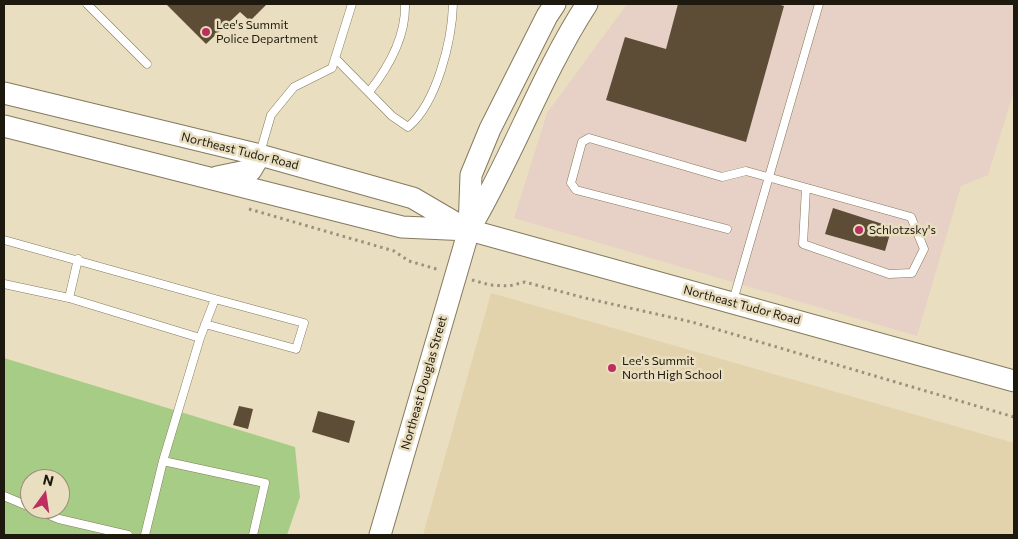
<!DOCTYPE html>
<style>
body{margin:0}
#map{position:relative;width:1018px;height:539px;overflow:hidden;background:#eadec0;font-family:Commissioner,sans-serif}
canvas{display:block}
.frame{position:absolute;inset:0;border:5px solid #1d190e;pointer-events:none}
.north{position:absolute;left:20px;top:469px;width:50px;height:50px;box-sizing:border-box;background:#eadec0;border:1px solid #988f79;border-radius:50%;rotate:14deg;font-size:14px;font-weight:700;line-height:20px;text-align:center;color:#1d190e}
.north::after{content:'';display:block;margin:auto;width:18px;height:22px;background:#bc2f5f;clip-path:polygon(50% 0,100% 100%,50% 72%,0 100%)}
</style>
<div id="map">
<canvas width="1018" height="539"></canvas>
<div class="frame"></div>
<div class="north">N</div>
</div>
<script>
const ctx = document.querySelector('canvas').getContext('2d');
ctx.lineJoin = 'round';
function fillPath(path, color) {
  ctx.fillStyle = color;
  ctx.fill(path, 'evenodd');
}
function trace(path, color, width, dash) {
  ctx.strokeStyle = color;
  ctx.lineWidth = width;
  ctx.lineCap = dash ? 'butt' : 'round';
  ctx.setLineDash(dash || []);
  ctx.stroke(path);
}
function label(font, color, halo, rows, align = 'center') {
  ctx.font = font + ' Commissioner,sans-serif';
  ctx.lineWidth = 5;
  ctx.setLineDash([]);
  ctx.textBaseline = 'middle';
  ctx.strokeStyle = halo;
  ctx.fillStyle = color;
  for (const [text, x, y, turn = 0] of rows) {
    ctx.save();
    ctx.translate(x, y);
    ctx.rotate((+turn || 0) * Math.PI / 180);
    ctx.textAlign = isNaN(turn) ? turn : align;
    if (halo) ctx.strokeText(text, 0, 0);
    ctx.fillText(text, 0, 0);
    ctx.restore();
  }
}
const commercial = new Path2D(`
 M627,4H1014V91L988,175L961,186L917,336L514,218L547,113Z`);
const built = new Path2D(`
 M491,293L1014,443V535H423Z`);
const green = new Path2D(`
 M4,358L295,447L300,497L287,535H4ZM30,479H60V509H30Z`);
const building = new Path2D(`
 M166,4H267L250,21L240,12L206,44Z
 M678,4H777L784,6L746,142L606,100L625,37L666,49Z
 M833,208L892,227L885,251L825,234Z
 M239,406L253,409L248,429L233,425Z
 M318,411L355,421L349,443L312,432Z`);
const path = new Path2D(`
 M249,209L394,251L409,261L440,270
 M472,280L490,285L509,286L525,282L585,298L692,322L1014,417`);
const lane = new Path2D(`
 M87,4L147,64
 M335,58L392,116L408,127C437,103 452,40 453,4
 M369,92C388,68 406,36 405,4
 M260,153L271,115L294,87L332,68L352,4
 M727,229L576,190L571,183L582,142L589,138L722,177L746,171L911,217L924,249L912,273L889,274L803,244L806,188
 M4,240L215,299
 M4,284L69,298L200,338L163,461L265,483L253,535
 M69,298L78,259
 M733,301L819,4
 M200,338L215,299L304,323L296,349L205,324
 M4,496L30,507
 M35,509L59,519L128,535
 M145,535L163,461`);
const secondary = new Path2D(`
 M4,93L260,155L413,198L466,229
 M4,126L402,227L469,230L1014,381
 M217,177L251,170L260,155
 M470,228C513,156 541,75 587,4
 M380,535L469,230L471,175L490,129L547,16L555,4`);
const markers = [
 [206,32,5,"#bc2f5f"],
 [859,230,5,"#bc2f5f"],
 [612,368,5,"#bc2f5f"]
];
const poiNames = [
 ["Lee's Summit",216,25],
 ["Police Department",216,39],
 ["Schlotzsky's",869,230],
 ["Lee's Summit",622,361],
 ["North High School",622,375]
];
const streetNames = [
 ["Northeast Tudor Road",240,151,14],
 ["Northeast Tudor Road",742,305,15],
 ["Northeast Douglas Street",424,383,-74]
];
fillPath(commercial, '#e7d0c5');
fillPath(built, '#e2d3ad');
fillPath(green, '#a7cc85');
fillPath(building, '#5e4d36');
trace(lane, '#857a5e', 9);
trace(secondary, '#857a5e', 23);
trace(path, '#9a917b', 3, [2.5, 4]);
trace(lane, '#fff', 8);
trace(secondary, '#fff', 21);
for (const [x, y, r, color] of markers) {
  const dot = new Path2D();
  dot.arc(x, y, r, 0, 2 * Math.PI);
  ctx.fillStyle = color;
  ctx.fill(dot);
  trace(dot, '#eadec0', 2);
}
label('12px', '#1d190e', '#eadec0', poiNames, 'left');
label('12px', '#1d190e', '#eadec0', streetNames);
</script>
